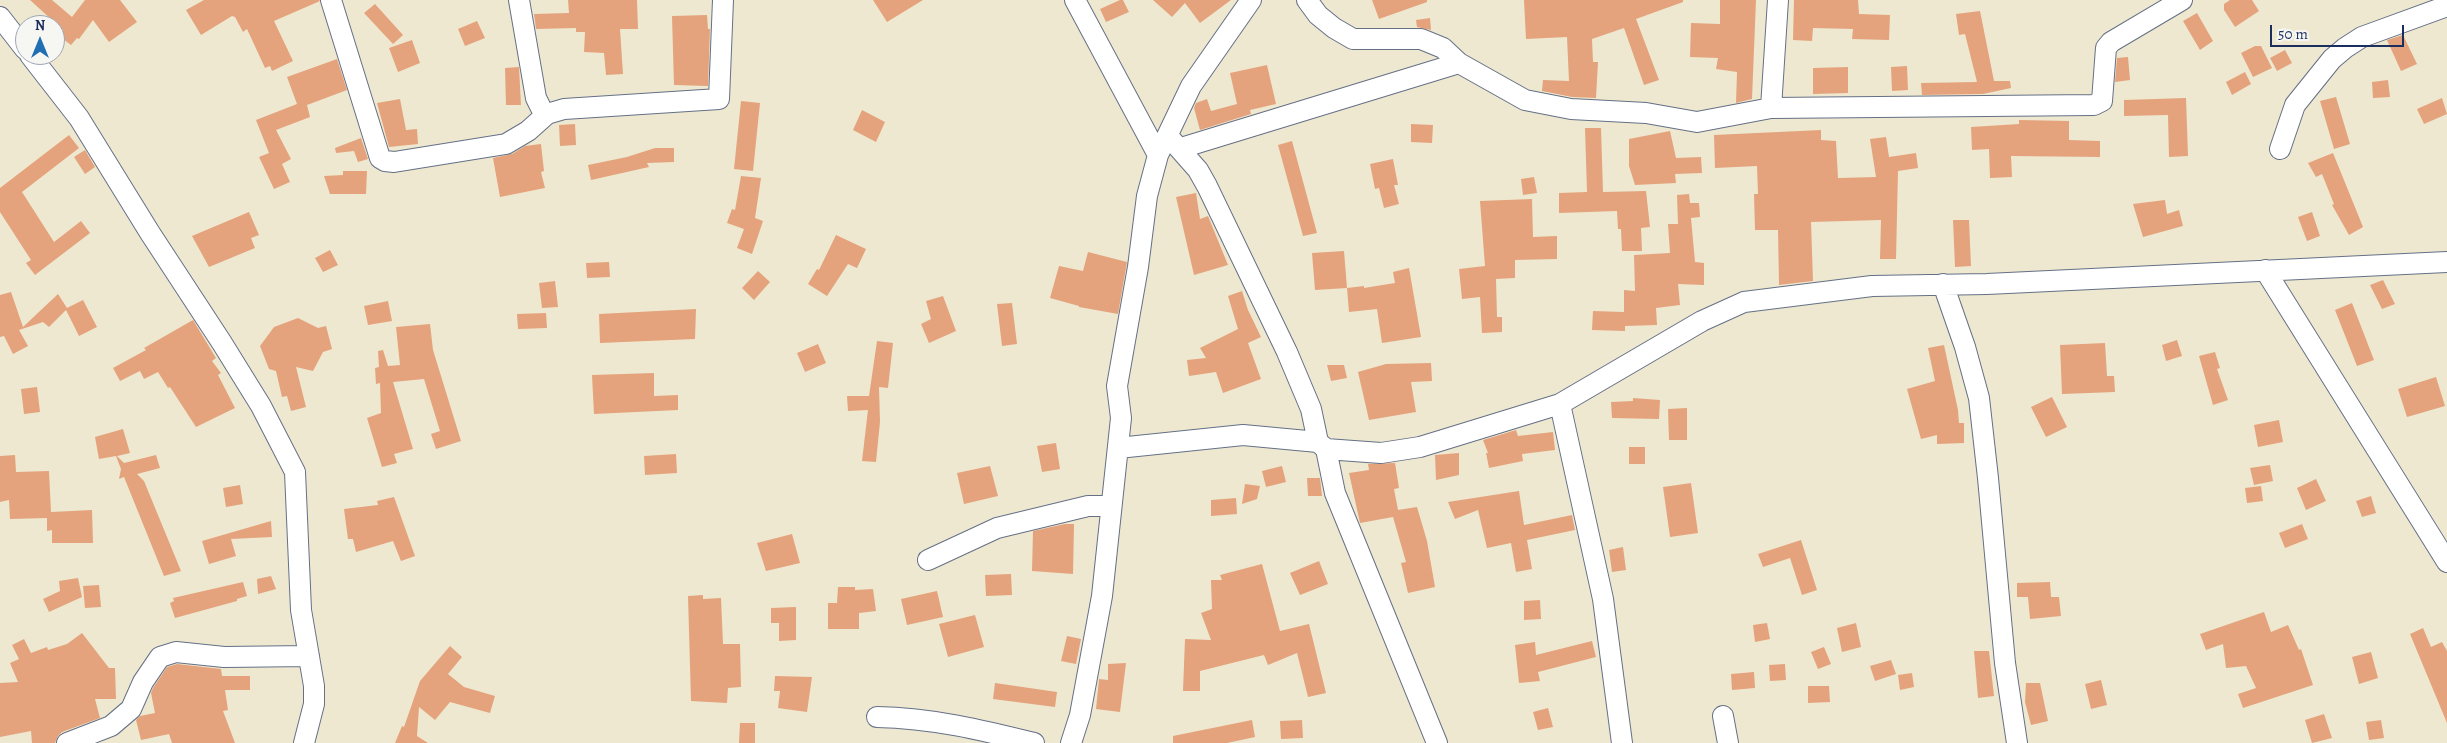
<!DOCTYPE html>
<style>
body{margin:0}
#map{position:relative;width:2447px;height:743px;overflow:hidden;background:#eee8d0;font-family:Alegreya,serif}
canvas{display:block}
.north{position:absolute;left:15px;top:15px;width:50px;height:50px;box-sizing:border-box;background:#f6f6f2;border:1px solid #9ea6b7;border-radius:50%;rotate:0deg;font-size:14px;font-weight:700;line-height:20px;text-align:center;color:#1b2f5e}
.north::after{content:'';display:block;margin:auto;width:18px;height:22px;background:#1f6fb2;clip-path:polygon(50% 0,100% 100%,50% 72%,0 100%)}
.scale{position:absolute;left:2270px;top:25px;width:134px;height:22px;box-sizing:border-box;border:2px solid #1b2f5e;border-top:0;padding-left:6px;font-size:15px;line-height:18px;white-space:nowrap;color:#1b2f5e;-webkit-text-stroke:4px #f6f6f2;paint-order:stroke}
</style>
<div id="map">
<canvas width="2447" height="743"></canvas>
<div class="north">N</div>
<div class="scale">50 m</div>
</div>
<script>
const ctx = document.querySelector('canvas').getContext('2d');
ctx.lineJoin = 'round';
function fillPath(path, color) {
  ctx.fillStyle = color;
  ctx.fill(path, 'evenodd');
}
function trace(path, color, width, dash) {
  ctx.strokeStyle = color;
  ctx.lineWidth = width;
  ctx.lineCap = dash ? 'butt' : 'round';
  ctx.setLineDash(dash || []);
  ctx.stroke(path);
}
const building = new Path2D(`
 M30,0H52L72,17L85,0H120L137,22L109,42L93,20L79,39L77,38L71,45L59,36L63,30Z
 M204,0H319L320,1L274,21L293,61L272,71L270,66L265,68L247,29L243,32L235,17L232,16L201,35L186,10Z
 M568,0H637L638,29H620L623,74L606,75L604,53L584,52L585,32H576V28L536,29L534,14L569,13Z
 M873,0H923L887,22Z
 M1120,0H1123L1129,12L1106,22L1100,9Z
 M1153,0H1231L1200,23L1185,3L1172,17Z
 M1372,0H1427V2L1379,19Z
 M1524,0H1683V2L1636,19L1659,80L1644,85L1624,28L1592,39L1593,62H1598L1596,98L1572,97L1542,91L1543,80L1569,81L1567,37L1526,39Z
 M1720,0H1756L1752,99L1736,103L1737,72L1716,69L1718,58L1690,57L1691,23L1720,24Z
 M1794,0H1858L1859,14L1890,15L1889,40L1852,39L1853,29L1813,28L1812,41L1793,40Z
 M2230,0H2252L2259,11L2235,27L2224,10V4Z
 M375,4L403,35L393,44L364,13Z
 M1980,11L1994,81H2010L2011,88L1983,94L1922,95L1921,83L1977,82L1965,34L1959,35L1956,14Z
 M2197,13L2213,41L2200,50L2183,21Z
 M707,15L708,29H710L708,86L674,85L672,16Z
 M1430,18L1431,30L1417,27L1416,20Z
 M477,21L485,38L465,46L458,29Z
 M2403,35L2417,64L2401,71L2387,40Z
 M412,40L420,63L398,72L389,48Z
 M2255,46H2261L2272,68L2253,77L2241,53Z
 M2285,50L2292,63L2277,71L2270,58Z
 M2128,57L2130,80L2115,82L2117,58Z
 M337,59L347,90L307,105L310,117L276,130L291,159L282,164L290,182L274,189L259,157L269,153L256,120L297,104L287,77Z
 M1267,65L1276,104L1250,110L1251,114L1200,130L1194,108L1196,103L1207,99L1211,111L1237,104L1230,73Z
 M1907,66L1908,90L1892,91L1891,67Z
 M519,67L521,105H506L505,68Z
 M1848,67V93L1813,94V68Z
 M2245,72L2251,84L2232,95L2226,82Z
 M2388,80L2390,97L2373,98L2372,82Z
 M2336,97L2350,144L2334,149L2320,101Z
 M2186,98L2188,156L2169,157L2168,115L2124,116V100Z
 M2442,98L2447,114L2424,124L2417,109Z
 M400,99L406,130L417,129L418,144L389,147L377,103Z
 M741,101L760,103L753,171L734,169Z
 M862,110L885,122L876,142L853,130Z
 M2019,120L2069,121V140L2100,141V157L2011,156L2012,177L1990,178L1989,149L1972,150L1971,127L2019,124Z
 M575,124L576,145L560,146L559,125Z
 M1411,124L1433,125L1432,143L1411,142Z
 M1585,128H1601L1603,192L1646,191L1650,227L1641,228L1642,251H1622L1621,229H1618L1617,211L1559,213V193L1587,192Z
 M1821,130V140L1836,141L1838,178L1876,177L1870,139L1886,137L1889,157L1916,153L1918,168L1898,171L1896,259H1880L1881,220L1811,222L1813,281L1779,285L1778,230H1755L1754,194H1758L1757,166L1715,168L1714,135Z
 M1670,131L1676,158L1701,157L1702,173L1675,174L1676,183L1635,185L1629,166V139Z
 M69,135L79,148L22,192L54,242L81,221L90,233L35,275L26,263L31,260L0,212V188Z
 M361,138L368,159L358,162L354,151L336,153L335,148Z
 M1292,141L1317,233L1303,236L1278,145Z
 M541,144L544,171L541,172L545,188L500,197L493,158L512,154L525,146Z
 M655,148H674V162L647,163L649,167L591,180L588,165L627,157Z
 M85,150L95,167L85,174L74,157Z
 M2333,153L2363,227L2349,235L2332,205L2334,204L2322,174L2316,177L2308,163Z
 M1393,159L1398,185H1394L1399,204L1384,208L1379,188L1375,189L1370,164Z
 M343,171H367L366,194H330L324,176L343,175Z
 M741,176L761,178L755,218L763,221L752,254L737,248L744,229L727,223L732,209L735,210Z
 M1534,177L1537,193L1523,195L1521,179Z
 M1196,193L1200,219L1208,216L1228,265L1194,275L1176,197Z
 M1689,194L1690,203H1699L1700,217L1691,218L1695,262L1704,263V285L1678,284L1680,305L1656,308L1657,325L1625,326V331L1592,330L1593,311L1624,312V290L1635,291L1634,255L1670,253L1668,224H1678L1677,195Z
 M1532,199L1533,237L1557,236V259L1515,260V278L1496,279L1497,317H1502V332L1482,333L1480,297L1462,299L1459,269L1485,266L1480,201Z
 M2165,200L2167,214L2179,210L2183,226L2143,237L2133,204Z
 M249,212L259,235L251,238L255,248L209,267L192,236Z
 M2312,212L2320,236L2307,241L2298,217Z
 M1953,220H1969L1971,266L1955,267Z
 M836,235L866,249L857,268L848,264L827,296L808,284L817,269L819,270Z
 M330,250L338,265L323,272L315,258Z
 M1344,251L1347,288L1315,290L1312,253Z
 M1088,252L1127,262L1118,314L1079,307V306L1050,298L1059,266L1083,271Z
 M609,262L610,277L587,278L586,263Z
 M1409,268L1421,337L1382,343L1377,309L1349,312L1347,288L1364,286V288L1395,283L1393,272Z
 M758,271L770,282L754,300L742,288Z
 M2383,280L2395,304L2382,309L2370,285Z
 M555,281L558,307L542,308L539,283Z
 M1242,291L1248,310L1261,337L1248,343L1261,379L1223,393L1216,372L1189,376L1187,360L1206,358L1200,348L1238,329L1228,296Z
 M11,292L23,327L58,294L67,308L83,300L97,327L79,336L66,310L49,327L43,322L19,330L28,346L13,354L4,336L0,337V295Z
 M943,296L956,331L929,343L921,324L931,319L926,301Z
 M388,301L392,321L368,325L364,306Z
 M1012,303L1017,344L1002,346L997,304Z
 M2352,303L2374,360L2357,366L2335,310Z
 M696,309L695,339L600,343L599,314Z
 M546,313L547,328L518,329L517,314Z
 M298,318L318,328L326,326L332,349L323,352L313,371L296,367L306,407L291,411L287,396L282,397L276,371L269,369L260,346L274,327Z
 M193,320L216,358L212,361L221,373L218,375L235,408L196,427L170,387L168,388L158,372L144,379L140,371L120,381L113,368L146,350L144,348Z
 M430,324L433,350L461,441L436,449L431,434L440,431L424,379L393,382L413,449L394,454L397,463L382,467L367,418L381,413L380,383L376,384L375,368L379,367L378,351L383,350L388,366L400,365L396,327Z
 M2177,340L2182,356L2166,361L2162,345Z
 M877,341L893,343L888,388L879,387L880,422L876,462L862,461L868,410L848,411L847,396H869Z
 M2105,343L2107,376H2114L2115,392L2062,394L2060,345Z
 M818,344L826,363L805,372L797,353Z
 M1944,345L1958,410L1959,423H1964V443L1937,444V435L1921,439L1907,389L1935,381L1928,348Z
 M2215,352L2220,368L2217,369L2228,400L2213,405L2199,356Z
 M1431,363L1432,381L1411,382L1416,412L1369,420L1358,372L1386,364Z
 M1327,365H1344L1347,378L1331,381Z
 M654,373V396L678,395V410L594,414L592,375Z
 M2436,377L2445,406L2407,417L2398,389Z
 M37,387L40,412L24,414L21,389Z
 M2052,397L2067,427L2046,437L2031,407Z
 M1633,398L1660,400L1659,419L1612,418L1611,402L1633,401Z
 M1687,408V440H1669L1668,409Z
 M2279,420L2283,442L2258,447L2254,425Z
 M123,429L130,453L117,456L124,463L156,455L160,468L137,474L144,481L181,571L164,576L124,477L119,479L121,469L116,456L99,459L95,437Z
 M1516,430L1518,436L1553,432L1555,450L1522,454L1523,461L1489,468L1486,453H1488L1483,440Z
 M1056,443L1060,469L1042,472L1037,446Z
 M1629,447H1645V464H1629Z
 M1459,453V475L1436,480L1435,455Z
 M676,454L677,473L645,475L644,456Z
 M15,455L16,472L49,471L51,512L92,510L93,543H52V530L47,531V518L10,519L9,500L0,502V456Z
 M1395,463L1399,488L1394,489L1398,510L1417,507L1427,541L1435,587L1408,593L1401,563L1406,562L1393,517L1360,523L1349,473L1369,470L1368,464Z
 M2270,465L2273,481L2254,485L2250,468Z
 M990,466L998,496L964,504L957,473Z
 M1282,466L1286,482L1266,487L1262,471Z
 M1307,478H1320L1322,496H1308Z
 M2316,479L2326,501L2306,510L2297,488Z
 M1691,483L1698,533L1670,537L1663,487Z
 M1245,484L1260,486L1257,499L1242,504Z
 M240,485L243,504L226,507L223,488Z
 M2261,486L2263,501L2247,503L2245,488Z
 M1519,491L1524,525L1572,515L1575,530L1527,540L1532,569L1516,572L1511,543L1487,548L1478,510L1455,519L1448,502Z
 M2371,496L2376,513L2362,517L2356,501Z
 M394,497L415,556L401,561L393,541L356,552L353,539H348L344,509L378,505L377,501Z
 M1236,498L1237,514L1211,516V500Z
 M271,521L272,537L231,539L236,556L209,564L202,541Z
 M1065,524H1074L1073,574L1032,571L1033,531Z
 M2302,524L2308,539L2285,548L2279,533Z
 M792,534L800,563L766,571L757,543Z
 M1801,540L1817,590L1802,595L1790,558L1763,567L1758,554Z
 M1623,547L1626,570L1612,572L1609,550Z
 M1319,561L1328,584L1300,595L1290,573Z
 M1262,564L1280,631L1309,624L1326,693L1308,697L1297,653L1268,665L1264,655L1200,671V691H1183L1185,639L1211,640L1201,613L1212,609L1211,580H1222L1220,575Z
 M1011,574L1012,595L986,596L985,575Z
 M271,576L276,589L258,594L257,579Z
 M78,578L82,597L49,612L43,599L60,591L59,581Z
 M243,582L247,596L237,599V601L175,618L170,603L174,601L173,598Z
 M2050,582L2051,597H2059L2061,616L2030,619L2028,597H2017V583Z
 M99,585L101,607L85,608L83,586Z
 M838,587H855V590L873,589L876,611L859,613V629H828V603H837Z
 M937,591L943,617L907,625L901,599Z
 M703,595V599L721,598L723,644H740L741,687L728,688L727,703L691,701L688,596Z
 M1540,600L1541,619L1524,620V601Z
 M796,607V640L779,641V623H771V608Z
 M2264,612L2271,632L2288,625L2299,650L2301,649L2313,685L2243,708L2238,694L2256,688L2246,666L2226,668L2223,644L2206,650L2200,634Z
 M975,615L984,647L948,657L939,624Z
 M1767,623L1770,639L1755,642L1753,625Z
 M1856,623L1861,647L1842,652L1837,628Z
 M2423,628L2431,647L2442,642L2447,651V723L2410,634Z
 M82,633L109,668H115L116,699H95L100,718L62,732L58,736L55,743H32L31,731L0,737V683L18,682L10,663L19,659L12,645L24,639L31,653L47,647L48,650L67,644Z
 M1067,636L1081,639L1076,664L1061,661Z
 M1592,641L1596,657L1538,672L1540,681L1519,683L1515,645L1535,642L1536,655Z
 M450,646L462,657L448,674L464,687L495,696L490,713L450,702L435,720L419,707L417,736L428,743H395L402,726L404,727L420,681Z
 M1824,647L1831,664L1818,669L1811,652Z
 M1974,651H1989L1994,696L1978,698Z
 M2371,652L2378,678L2359,684L2352,657Z
 M1891,660L1896,674L1875,681L1870,666Z
 M1126,663L1120,712L1096,709L1099,679L1108,680V664Z
 M177,664L221,669L222,676H250V690H225L228,710L223,711L235,743H172L169,734L141,740L136,720L140,716L155,713L151,693L153,688L167,667Z
 M1785,664L1786,680L1770,681L1769,665Z
 M1754,672L1755,688L1732,690L1731,674Z
 M1912,673L1914,687L1900,690L1898,675Z
 M775,676L812,677L807,712L778,708L780,691H774Z
 M2101,680L2107,705L2091,709L2085,684Z
 M995,683L1057,692L1055,707L993,699Z
 M2026,683H2040L2048,721L2031,725L2025,702Z
 M1808,686H1829L1830,702L1808,703Z
 M1548,708L1553,727L1538,730L1533,712Z
 M2324,714L2332,738L2312,743L2305,720Z
 M1252,720L1255,737L1227,743H1173V736Z
 M1302,720L1303,738L1281,739L1280,721Z
 M2381,720L2384,738L2369,740L2366,722Z
 M740,723H755V743H739Z`);
const minor = new Path2D(`
 M331,0L380,158L385,161L394,162L506,144L528,131L547,114L564,109L719,99L723,0
 M519,0L536,98L544,114H547
 M1075,0L1158,155
 M1307,0L1318,15L1334,28L1353,39H1421L1443,48L1459,63L1525,100L1571,109L1646,113L1697,122L1771,108L2094,105L2102,101L2106,48L2111,42L2182,0
 M0,17L25,49
 M30,55L79,118L150,233L222,343L261,406L295,472L301,610L314,686V704L304,743
 M1771,108L1778,0
 M1168,136L1198,170L1207,186L1287,352L1311,409L1318,442
 M1181,148L1459,63
 M2280,149L2295,105L2332,59L2345,48L2362,37L2447,6
 M2265,270L2447,562
 M1943,284L1965,347L1979,398L1988,478L2005,663L2017,743
 M1560,404L1603,599L1622,743
 M1118,448L1243,435L1318,442L1326,449L1335,493L1437,743
 M1326,449L1381,453L1420,447L1560,404L1702,321L1744,302L1872,286L1987,284L2447,262
 M928,560L997,528L1088,506H1111
 M1723,716L1728,743
 M877,717C932,718 982,730 1034,743
 M67,743L111,726L131,709L143,682L160,657L176,652L224,657L309,656
 M1071,743L1080,715L1102,596L1121,418L1117,386L1138,267L1147,196L1158,155L1191,86L1251,0`);
fillPath(building, '#e4a37c');
trace(minor, '#657086', 22);
trace(minor, '#fff', 20);
</script>
